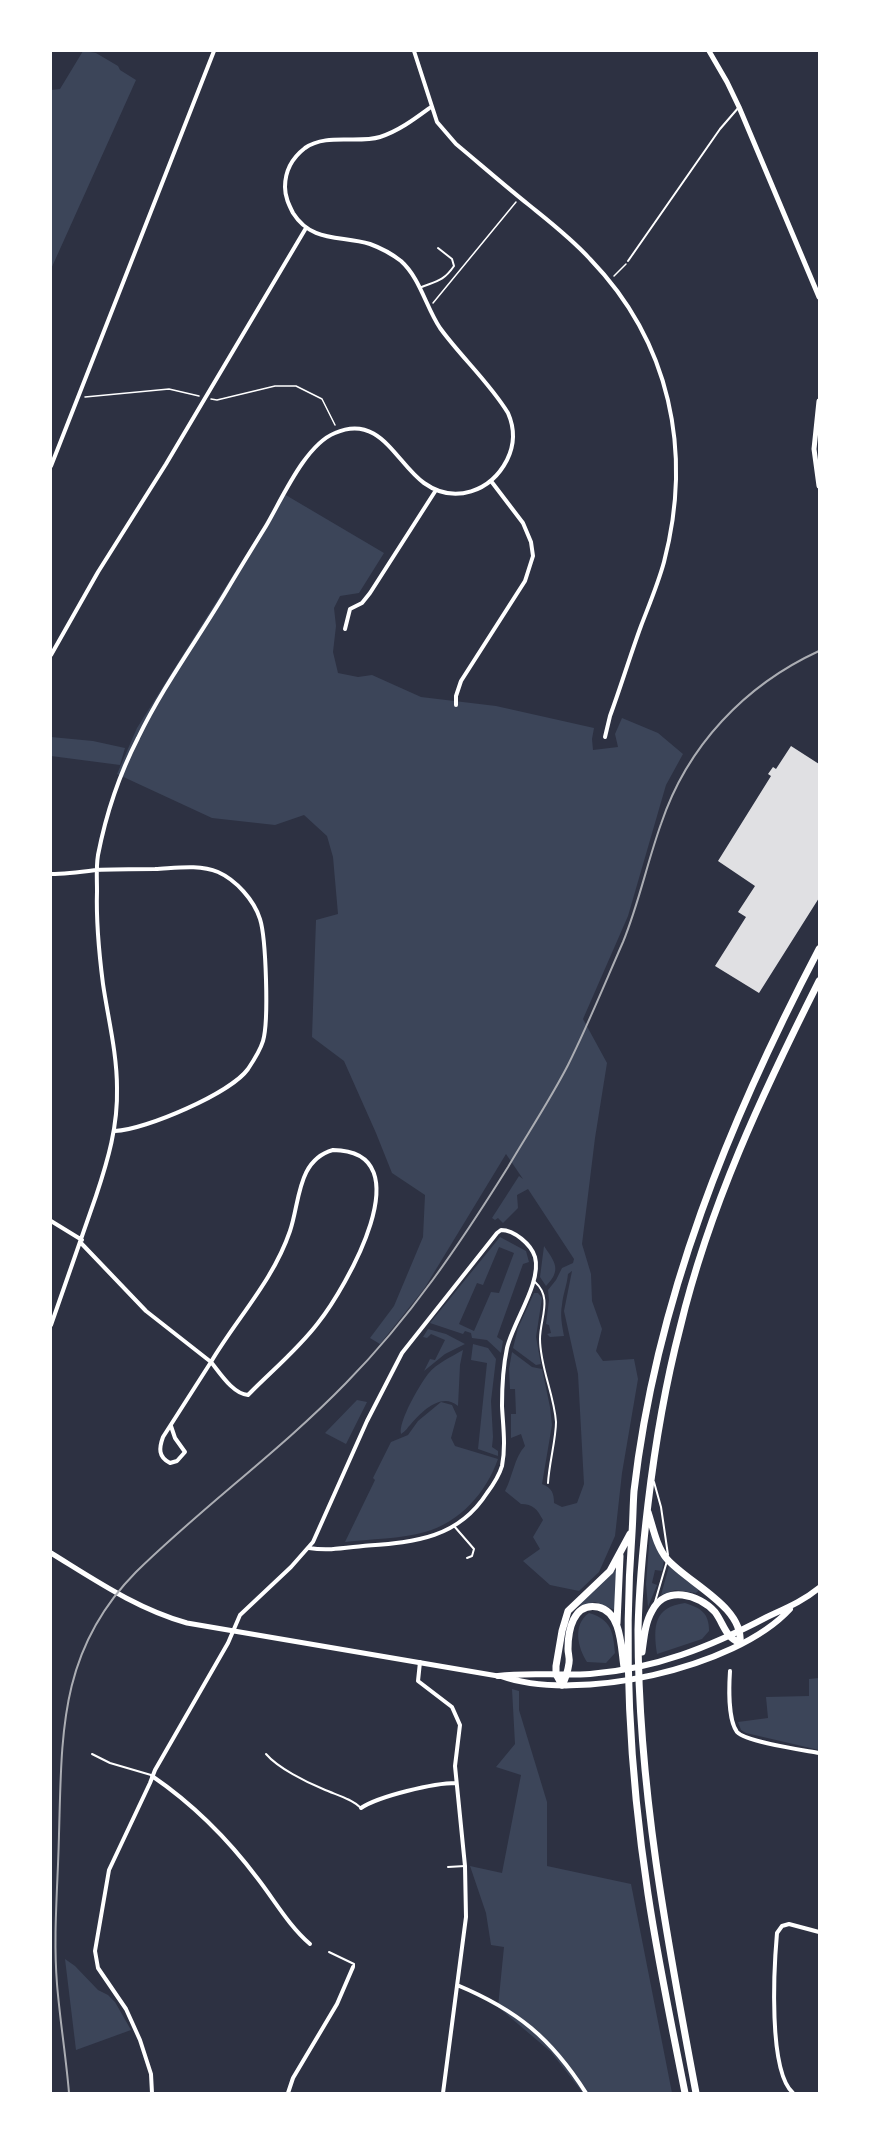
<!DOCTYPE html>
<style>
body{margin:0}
#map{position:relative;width:870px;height:2144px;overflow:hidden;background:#2d3142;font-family:"Exo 2",sans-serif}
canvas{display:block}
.frame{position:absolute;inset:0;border:52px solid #fff;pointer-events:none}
</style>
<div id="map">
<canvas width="870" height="2144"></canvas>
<div class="frame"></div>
</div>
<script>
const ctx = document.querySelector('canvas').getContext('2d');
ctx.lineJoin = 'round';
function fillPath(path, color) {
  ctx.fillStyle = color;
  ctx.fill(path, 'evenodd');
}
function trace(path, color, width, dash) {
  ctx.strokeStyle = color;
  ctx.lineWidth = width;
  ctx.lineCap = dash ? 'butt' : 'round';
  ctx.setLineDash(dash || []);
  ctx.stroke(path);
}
const green = new Path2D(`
 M83,51L96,53L118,66L120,70L136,80L51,269V90L60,89Z
 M284,494L384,553L359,593L340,596L334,608L336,626L333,652L338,673L358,677L372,675L421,697L496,706L594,728L592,739L593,750L618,747L615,734L622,718L658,733L683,754L666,785L628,916L583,1019L607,1063L595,1138L582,1244L591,1274L592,1301L602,1329L596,1351L603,1361L634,1359L638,1379L622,1473L615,1536L599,1572L579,1591L550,1585L523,1561L540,1549L533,1537L543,1520C537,1509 533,1504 521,1504L505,1491C513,1476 514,1458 525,1446L521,1434L511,1438V1414H516L515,1389H510L509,1369L512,1352L532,1367L542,1369L550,1407L552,1425L542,1484C552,1488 554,1493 554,1503L562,1507L577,1503L584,1484L578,1374L564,1311L572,1271L568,1274C567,1285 563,1294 562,1305C560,1315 562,1325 564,1336L550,1337L547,1334L551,1333L549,1325L546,1324L549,1300L548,1290L556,1280L562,1268L573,1263L574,1259L528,1189L517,1195L518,1208L503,1223L498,1218L495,1220L492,1218L519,1176L523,1179L506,1154L424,1289L380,1344L370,1338L394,1306L423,1237L425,1195L392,1173L376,1133L344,1061L312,1037L316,920L338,914L333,857L327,836L304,815L275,825L212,818L117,774L137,728Z
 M51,737L93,741L125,748L120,765L51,756Z
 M500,1237L526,1251L529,1262L523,1264L497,1337L503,1341L501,1353L487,1340L472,1338L471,1333L465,1331L463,1334L430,1323ZM499,1247L514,1253L499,1293L491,1292L474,1331L459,1324L477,1283L483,1285Z
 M544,1246C555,1262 562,1270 546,1286L540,1277Z
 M534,1293H538L542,1298L536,1337L541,1364L536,1365L513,1348L518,1328Z
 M428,1329L446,1334L465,1344L445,1354L424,1371L430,1359L435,1360L445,1340L431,1334L427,1338L423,1337Z
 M473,1344L488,1348L496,1359L491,1401L493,1437L492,1447L498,1451V1456L478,1449L487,1363L471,1360Z
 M463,1350L460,1365L458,1406C442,1392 423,1410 411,1424C407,1428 406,1431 401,1434C398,1422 420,1384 428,1374C437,1363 451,1357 463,1350Z
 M357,1400L367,1402L346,1444L325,1433Z
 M441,1402L452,1405L457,1416L451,1438L455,1446L498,1459C486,1493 460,1522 425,1532C402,1539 369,1539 345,1542L375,1480L373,1478L391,1442L408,1435L418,1421Z
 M650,1533L664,1560L662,1571L655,1570L652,1583L657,1585L648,1607L646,1584Z
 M669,1566L699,1590L696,1593L675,1590L661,1595Z
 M614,1571H616L615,1610L595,1602L580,1606L579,1604Z
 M685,1603C701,1608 709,1613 709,1631L702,1639L657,1654C653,1626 654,1607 685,1603Z
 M589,1613C612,1620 613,1632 615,1653L606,1663L587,1662C578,1648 572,1625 589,1613Z
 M819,1678V1750L746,1733L741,1730L738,1722L768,1718L766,1697L809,1696V1679Z
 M512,1689L519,1691V1710L547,1802V1866L631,1884L672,2093H583L551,2052L498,2007L504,1947L491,1945L486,1913L470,1866L502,1873L521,1775L496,1767L515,1744Z
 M65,1959L75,1966L98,1990L108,1995L115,2002L131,2030L76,2050Z`);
const building = new Path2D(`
 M791,746L819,764V898L759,993L715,966L746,917L738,912L755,886L718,861L771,776L768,774L773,767L776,769Z`);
const path = new Path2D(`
 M614,276L626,264
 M433,303L516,202
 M85,397L169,389L199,396
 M211,399L217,400L275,386H296L322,399L335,425`);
const service = new Path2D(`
 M628,261L720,129L739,107
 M419,288C436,281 443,282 454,266L452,259L438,248
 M535,1282C553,1298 540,1318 540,1339C540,1367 554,1394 556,1422C556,1439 549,1464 548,1483
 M654,1482L661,1507L668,1555
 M454,1526L474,1549L472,1556L467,1558
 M655,1602L667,1561
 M92,1754L110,1763L151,1775
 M266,1754C278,1768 306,1782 323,1789C336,1795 351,1798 361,1808
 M448,1867L465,1866
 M329,1952L354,1964V1966`);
const minor = new Path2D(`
 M414,51L437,122L456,144C480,164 504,185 529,205C550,222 572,239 590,259C670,342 693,451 664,562C658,584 649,605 641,626C630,656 621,686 610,716L605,737
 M51,466L214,51
 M345,629L350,609L362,603L370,593L436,490
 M51,655L98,572L166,464L306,228
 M456,705V696L461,681L525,581L533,556L531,542L523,523L491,481
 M51,874C66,874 81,872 96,870C116,869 136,869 155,869C176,868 199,864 218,872C236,880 254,900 260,919C266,938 269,1021 263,1041C260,1051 254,1060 248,1069C231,1093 145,1130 115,1131
 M333,1150C426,1151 345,1289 318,1323C299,1348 274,1369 251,1392L248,1395C233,1394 220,1373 211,1362C237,1318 273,1281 290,1231C300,1202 297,1160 333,1150Z
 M51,1221L82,1240
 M81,1243L146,1311L211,1362L163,1437C159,1448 158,1457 170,1463L177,1461L185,1452L175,1438L171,1426
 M51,1325C66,1282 81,1239 96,1196C108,1160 118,1126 117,1088C117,1053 108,1018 103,984C99,953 96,923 97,891C97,879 96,867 98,855C106,814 119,775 138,738C163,686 198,639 227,590C240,568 253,547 266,526C282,499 305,445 335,433C380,413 396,463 424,483C455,505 491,491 507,460C515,444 515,429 508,413C489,382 461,357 440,328C426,307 420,278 401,261C392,254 381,248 370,244C340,235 312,243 293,213C289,205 285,197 285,187C285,172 292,158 305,148C326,133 357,144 380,137C399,131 416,118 431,107
 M420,1662L418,1681L452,1707L460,1725L455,1766L465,1866L466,1917L443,2093
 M730,1671C729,1686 728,1720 737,1732C746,1742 803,1750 819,1753
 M152,1776C193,1804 228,1839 258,1879C275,1901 289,1926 310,1944
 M361,1808C379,1796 434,1783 456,1783
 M457,1985C517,2010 551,2038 586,2093
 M152,2093L151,2074L140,2040L126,2009L98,1968L95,1951L109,1870L150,1783L155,1770L228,1643L240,1615L291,1567L313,1542L367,1421L402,1353L497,1233L501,1230C514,1230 531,1244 535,1257C542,1282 513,1322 507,1348C503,1367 502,1387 502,1406C503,1426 506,1446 502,1466C499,1476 493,1485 487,1493C457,1540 412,1542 363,1546C344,1548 328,1551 309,1548
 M288,2093L293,2078L337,2004L353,1967
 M793,2093C768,2071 774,1967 777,1933L782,1926L789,1924L819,1932`);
const tertiary = new Path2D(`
 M709,51L727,82L739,107L819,297
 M819,401L814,449L819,486
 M51,1553C95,1580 137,1609 187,1623L498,1676`);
const secondary = new Path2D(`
 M498,1676C528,1672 559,1676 590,1674C655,1669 710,1647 767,1617C786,1608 803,1601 819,1588
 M501,1676C576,1703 735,1669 790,1609`);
const trunk = new Path2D(`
 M617,1623L620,1556
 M642,1652C644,1638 645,1623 652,1611C665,1585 699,1594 715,1612C724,1624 725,1637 740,1643C744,1607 688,1583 667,1559C656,1546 653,1527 648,1512
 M562,1685C566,1678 568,1670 569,1663C570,1658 568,1654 568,1649C568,1631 573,1602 598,1607C622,1612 621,1649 624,1667
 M562,1685L556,1674V1666L562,1631L568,1611L610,1571L630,1534
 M685,2093C672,2027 658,1961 648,1894C630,1775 623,1653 632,1533C633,1519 633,1505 634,1491C656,1299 730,1119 819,949
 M696,2093C667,1940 638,1787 638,1630C639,1588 643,1546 648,1504C655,1445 665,1386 680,1328C709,1207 763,1092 819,981`);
const rail = new Path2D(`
 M69,2093C66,2057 60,2021 57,1984C53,1935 58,1884 59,1834C62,1733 59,1650 136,1572C203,1506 280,1451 346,1383C410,1318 460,1244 508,1167C528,1133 550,1100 568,1065C588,1025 605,983 623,942C639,903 647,863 661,824C687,746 745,685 819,651`);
fillPath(green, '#3c4559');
fillPath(building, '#e0e0e3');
trace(path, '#fff', 1.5);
trace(service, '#fff', 2);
trace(minor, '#fff', 4);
trace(tertiary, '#fff', 5);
trace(secondary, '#fff', 6);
trace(trunk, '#fff', 7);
trace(rail, '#abadb3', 2);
</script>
